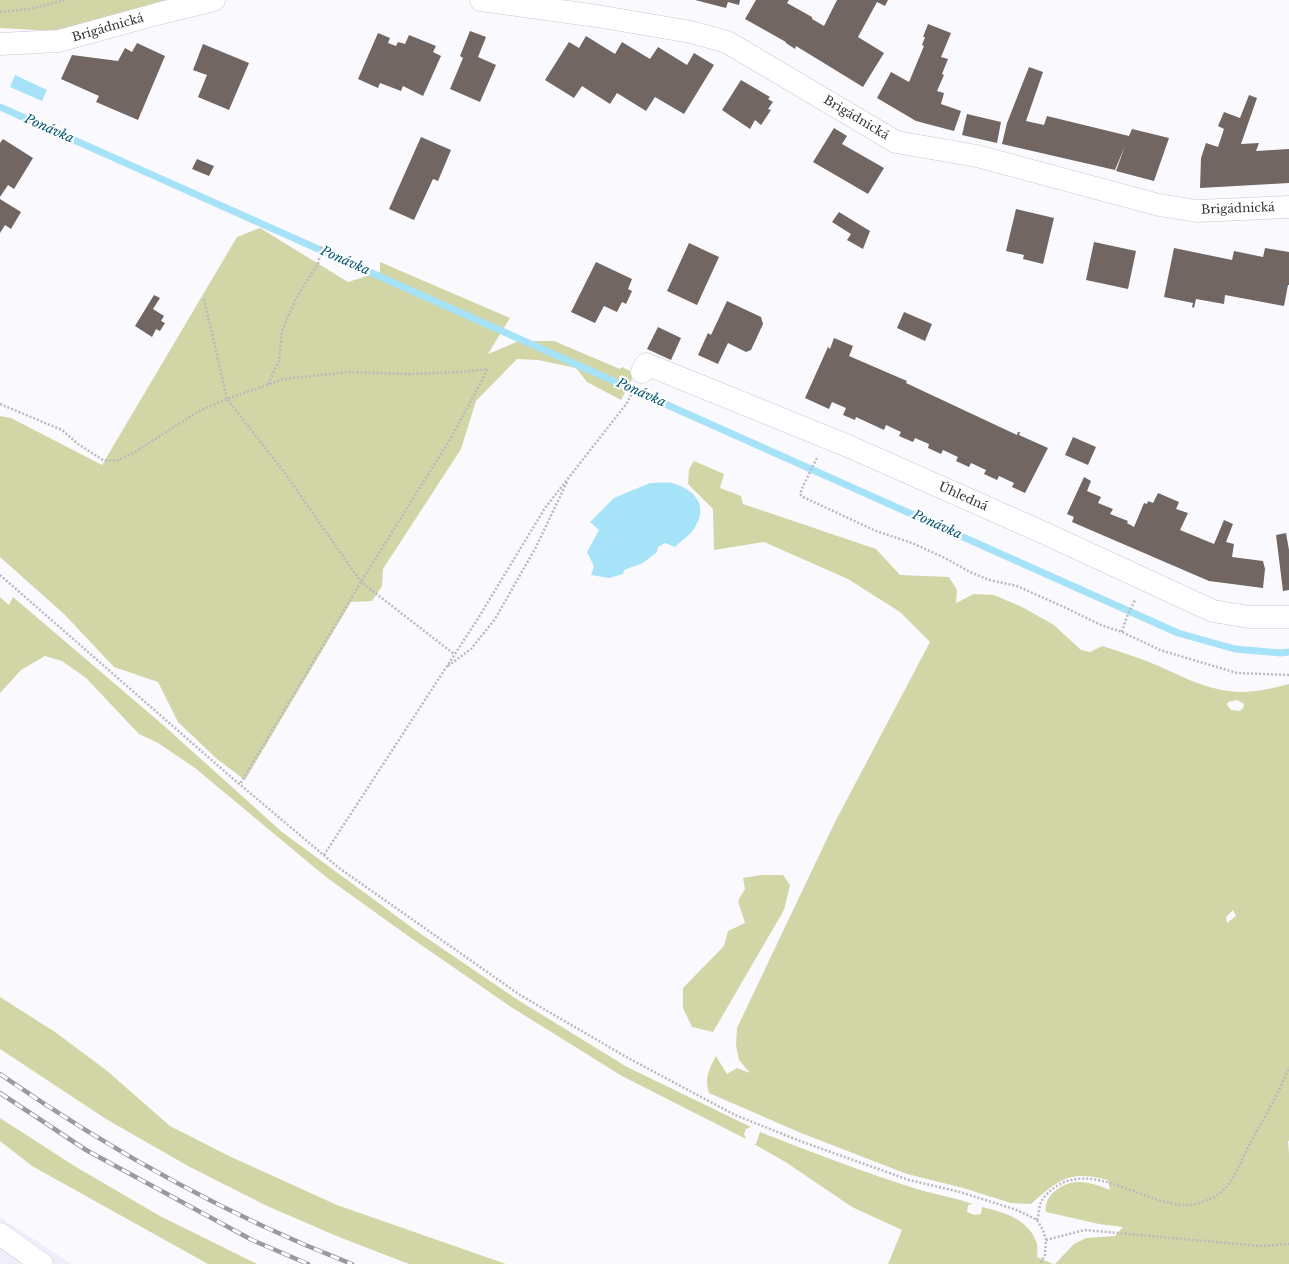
<!DOCTYPE html>
<meta charset="utf-8">
<style>
body{margin:0}
canvas{display:block;background:#fafafe}
</style>
<canvas width="1289" height="1264"></canvas>
<script>
const ctx = document.querySelector('canvas').getContext('2d');
ctx.lineJoin = 'round';
function fillPath(path, color) {
  ctx.fillStyle = color;
  ctx.fill(path, 'evenodd');
}
function trace(path, color, width, dash) {
  ctx.strokeStyle = color;
  ctx.lineWidth = width;
  ctx.lineCap = dash ? 'butt' : 'round';
  ctx.setLineDash(dash || []);
  ctx.stroke(path);
}
function label(font, color, halo, rows, align = 'center') {
  ctx.font = font + ' "Libre Baskerville",serif';
  ctx.lineWidth = 4;
  ctx.setLineDash([]);
  ctx.textBaseline = 'middle';
  ctx.strokeStyle = halo;
  ctx.fillStyle = color;
  for (const [text, x, y, turn = 0] of rows) {
    ctx.save();
    ctx.translate(x, y);
    ctx.rotate((+turn || 0) * Math.PI / 180);
    ctx.textAlign = isNaN(turn) ? turn : align;
    if (halo) ctx.strokeText(text, 0, 0);
    ctx.fillText(text, 0, 0);
    ctx.restore();
  }
}
const commercial = new Path2D(`
 M0,1217L72,1264H0Z`);
const green = new Path2D(`
 M0,0H178L52,31L0,28Z
 M260,228L348,282L380,272V262L510,318L488,354L519,341H554L620,369L622,367L630,371L632,379L621,400L587,382L576,368L538,360L517,359L476,401L461,449L383,569L382,586L372,601L351,602L245,780L217,759L178,722L158,682L114,667L64,614L0,557V416L11,418L102,465L237,237Z
 M694,461L724,474L720,488L741,496L743,504L876,549L900,575L949,577L957,590L956,603L974,594L994,595L1022,607L1054,625L1081,650L1090,652L1102,646C1118,651 1134,656 1149,662C1174,672 1201,688 1229,691C1248,694 1270,689 1289,684V1141H1288L1289,1154V1264H1055L1074,1244L1086,1238L1115,1236L1123,1227L1099,1224L1046,1212C1043,1195 1063,1182 1079,1182C1090,1182 1100,1186 1110,1190L1108,1180C1070,1170 1059,1179 1031,1204L1011,1203L963,1188L907,1174L801,1133L709,1093C704,1078 709,1069 716,1056L727,1074L737,1068L750,1073L739,1060L736,1045L737,1028L834,824L930,642L900,612L848,579L764,542L714,550L713,509L688,484L689,469ZM1237,700L1244,704L1243,708L1240,711L1231,710L1227,705L1228,702ZM1233,910L1236,916L1227,923L1226,917Z
 M0,597L9,605L13,597L162,724L282,832L418,932L518,1000L627,1067L751,1127L746,1129L744,1134L746,1139L622,1076L511,1007L411,938L326,877L195,768L158,743L139,734L86,678L62,661L45,656L21,670L0,693Z
 M761,875H783L790,885L784,910L713,1032L692,1027L683,1008V988L724,946L728,931L745,923L738,901L745,889L743,878Z
 M0,997L55,1032L106,1070L170,1126L229,1156L337,1205L506,1264H409L339,1237L267,1206L188,1166L106,1119L0,1049Z
 M0,1118L76,1167L160,1216L257,1264H208L32,1166L0,1141Z
 M760,1132C813,1153 866,1173 920,1190C938,1195 956,1198 973,1204L968,1205L967,1212L974,1215L981,1214L982,1207C1004,1212 1030,1220 1037,1244C1038,1248 1037,1253 1037,1257L1053,1264H888L902,1230L852,1207L787,1163L754,1144H756Z`);
const water = new Path2D(`
 M15,75L47,90L42,101L10,87Z
 M650,483C657,483 666,482 672,483C696,490 709,506 694,529C689,536 681,541 675,547L665,543L658,547L657,552L643,563L624,570L623,574L609,578L591,575L594,566L587,552L599,530L590,522L614,498Z`);
const stream = new Path2D(`
 M0,107L1178,633L1235,649L1281,653L1289,652`);
const building = new Path2D(`
 M695,0H740L739,5L728,2L726,8Z
 M756,0H789L787,3L812,17V19L824,26L837,0H888L885,6L877,2L858,37L884,53L863,87L796,46L795,49L786,43V42L745,19Z
 M928,24L951,33L941,57L948,59L942,74L944,75L937,91L944,93L941,104L961,111L954,131L916,121L877,98L891,72L909,82L924,46L922,45L925,37H923Z
 M470,31L486,37L478,57L496,65L480,102L450,89L463,58L460,56Z
 M378,33L390,38L388,43L396,46L398,42L405,44L409,35L436,46L433,52L441,56L423,96L403,86L401,91L380,83L378,88L358,79Z
 M586,36L615,54L622,42L650,59L658,47L687,65L694,53L714,65L684,114L655,97L646,111L617,93L610,104L582,86L574,98L545,80L569,42L579,48Z
 M137,43L165,56L138,120L96,102L99,96L61,79L72,55L118,61L125,48L132,52Z
 M203,44L249,63L229,110L198,97L207,75L193,70Z
 M1029,67L1043,72L1026,121L1044,125L1047,116L1129,136L1132,129L1169,138L1154,181L1116,171L1125,146L1115,170L1002,144L1007,123Z
 M741,80L770,97L768,99L773,102L768,109L771,110L761,125L755,120L750,129L722,110Z
 M1249,95L1257,98L1241,144L1259,143L1256,151L1289,149V183L1200,188L1201,158L1206,143L1218,147L1224,129L1218,126L1224,112L1240,118Z
 M967,114L1001,122L997,143L962,135Z
 M834,128L847,136L842,144L884,168L868,194L813,162Z
 M421,137L451,150L438,181L433,179L414,220L389,209Z
 M3,139L33,158L14,189L8,185L0,197V143Z
 M197,159L214,166L209,176L192,169Z
 M0,199L21,212L11,229L5,225L0,233Z
 M1016,209L1054,218L1043,264L1023,259L1024,255L1006,251Z
 M839,212L870,231L863,249L847,240L851,234L832,222Z
 M1094,242L1136,251L1128,289L1086,280Z
 M689,243L719,257L697,305L667,291Z
 M1174,248L1232,260L1234,251L1263,257L1265,248L1289,252V285H1288L1284,306L1225,295L1224,304L1196,299L1194,308L1192,307L1193,303L1164,297Z
 M596,262L632,279L628,289L632,291L626,304L622,302L617,312L604,306L595,323L571,312Z
 M154,295L160,298L153,309L164,316L161,321L165,323L160,331L156,329L152,337L135,326Z
 M727,301L761,317L763,324L751,350L746,352L728,343L718,364L698,355L708,333L711,335Z
 M904,312L932,324L925,341L897,328Z
 M658,327L681,338L671,360L647,349Z
 M834,338L853,346L849,356L907,381L906,383L1017,435L1018,432H1020L1019,435L1048,448L1025,493L1012,487L1014,483L999,476L997,480L984,474L986,470L971,463L969,467L956,461L958,457L943,450L941,454L928,448L929,444L915,438L913,442L899,436L901,432L886,425L884,430L856,417L855,420L843,415L846,408L832,402L829,409L805,398L828,347L830,349Z
 M1073,437L1096,447L1088,465L1065,455Z
 M1084,477L1091,481L1087,491L1101,497L1098,503L1113,509L1110,514L1128,521L1127,523L1134,527L1144,503L1147,504L1148,501L1153,503L1158,493L1179,502L1176,509L1188,513L1180,530L1214,544L1224,520L1233,524L1226,542L1234,544L1232,557L1263,561L1265,569L1263,588L1209,581L1072,522L1074,517L1067,514Z
 M1286,533L1289,550V590L1283,591L1276,535Z`);
const path = new Path2D(`
 M0,12L30,9L65,0
 M204,299L227,399L284,472L361,582L454,654
 M268,384L279,361L282,331L296,298L318,264L322,246
 M0,404L62,430L78,444L103,460L116,461L135,452L199,411L227,399L284,379L348,372L409,374L461,372L488,369L451,438L361,582L240,784
 M817,458L803,486L800,494L803,497L876,531L912,543L945,558L970,572L989,580L1017,586L1066,608L1101,625L1122,632L1160,650L1237,673L1289,675
 M0,575L231,777L339,868L520,995L628,1058L735,1115L800,1141L909,1180L960,1192L1017,1210L1037,1220L1043,1230L1046,1240L1045,1255L1040,1264
 M1122,632L1126,619L1135,600
 M448,666L471,649L495,619L536,547L567,482
 M324,855L477,620L545,508L627,403L632,393
 M1037,1220C1039,1214 1039,1207 1041,1202C1044,1197 1049,1191 1054,1188C1093,1159 1145,1206 1188,1205C1197,1205 1208,1200 1216,1196C1234,1185 1240,1162 1249,1145C1263,1120 1279,1094 1289,1067
 M1046,1240L1085,1230L1260,1246L1289,1244`);
const minor = new Path2D(`
 M481,0L597,16L691,32L727,42L896,142L977,156L1159,205L1197,211L1289,207
 M0,44L59,41L157,14L214,0
 M642,372L646,364L848,446L1042,532L1213,611L1249,617H1289
 M0,1234L42,1264`);
const rail = new Path2D(`
 M0,1074C110,1150 228,1216 352,1264
 M0,1093L86,1150L252,1240L308,1264`);
const streetNames = [
 ["Brigádnická",108,28,-16],
 ["Brigádnická",856,118,31],
 ["Brigádnická",1238,209,-2],
 ["Úhledná",963,497,24]
];
const waterNames = [
 ["Ponávka",49,129,24],
 ["Ponávka",345,261,24],
 ["Ponávka",641,393,24],
 ["Ponávka",937,525,24]
];
fillPath(commercial, '#f1eefc');
fillPath(green, '#d2d5a5');
fillPath(water, '#a6e2f8');
trace(stream, '#a6e2f8', 7);
fillPath(building, '#716661');
trace(minor, '#c7c7d2', 23);
trace(path, '#bababe', 2.5, [2, 2]);
trace(minor, '#fff', 22);
trace(rail, '#9a9a9e', 4.5);
trace(rail, '#fff', 3, [9]);
label('12px', '#323236', '#fff', streetNames);
label('italic 13px', '#065970', '#fff', waterNames);
</script>
